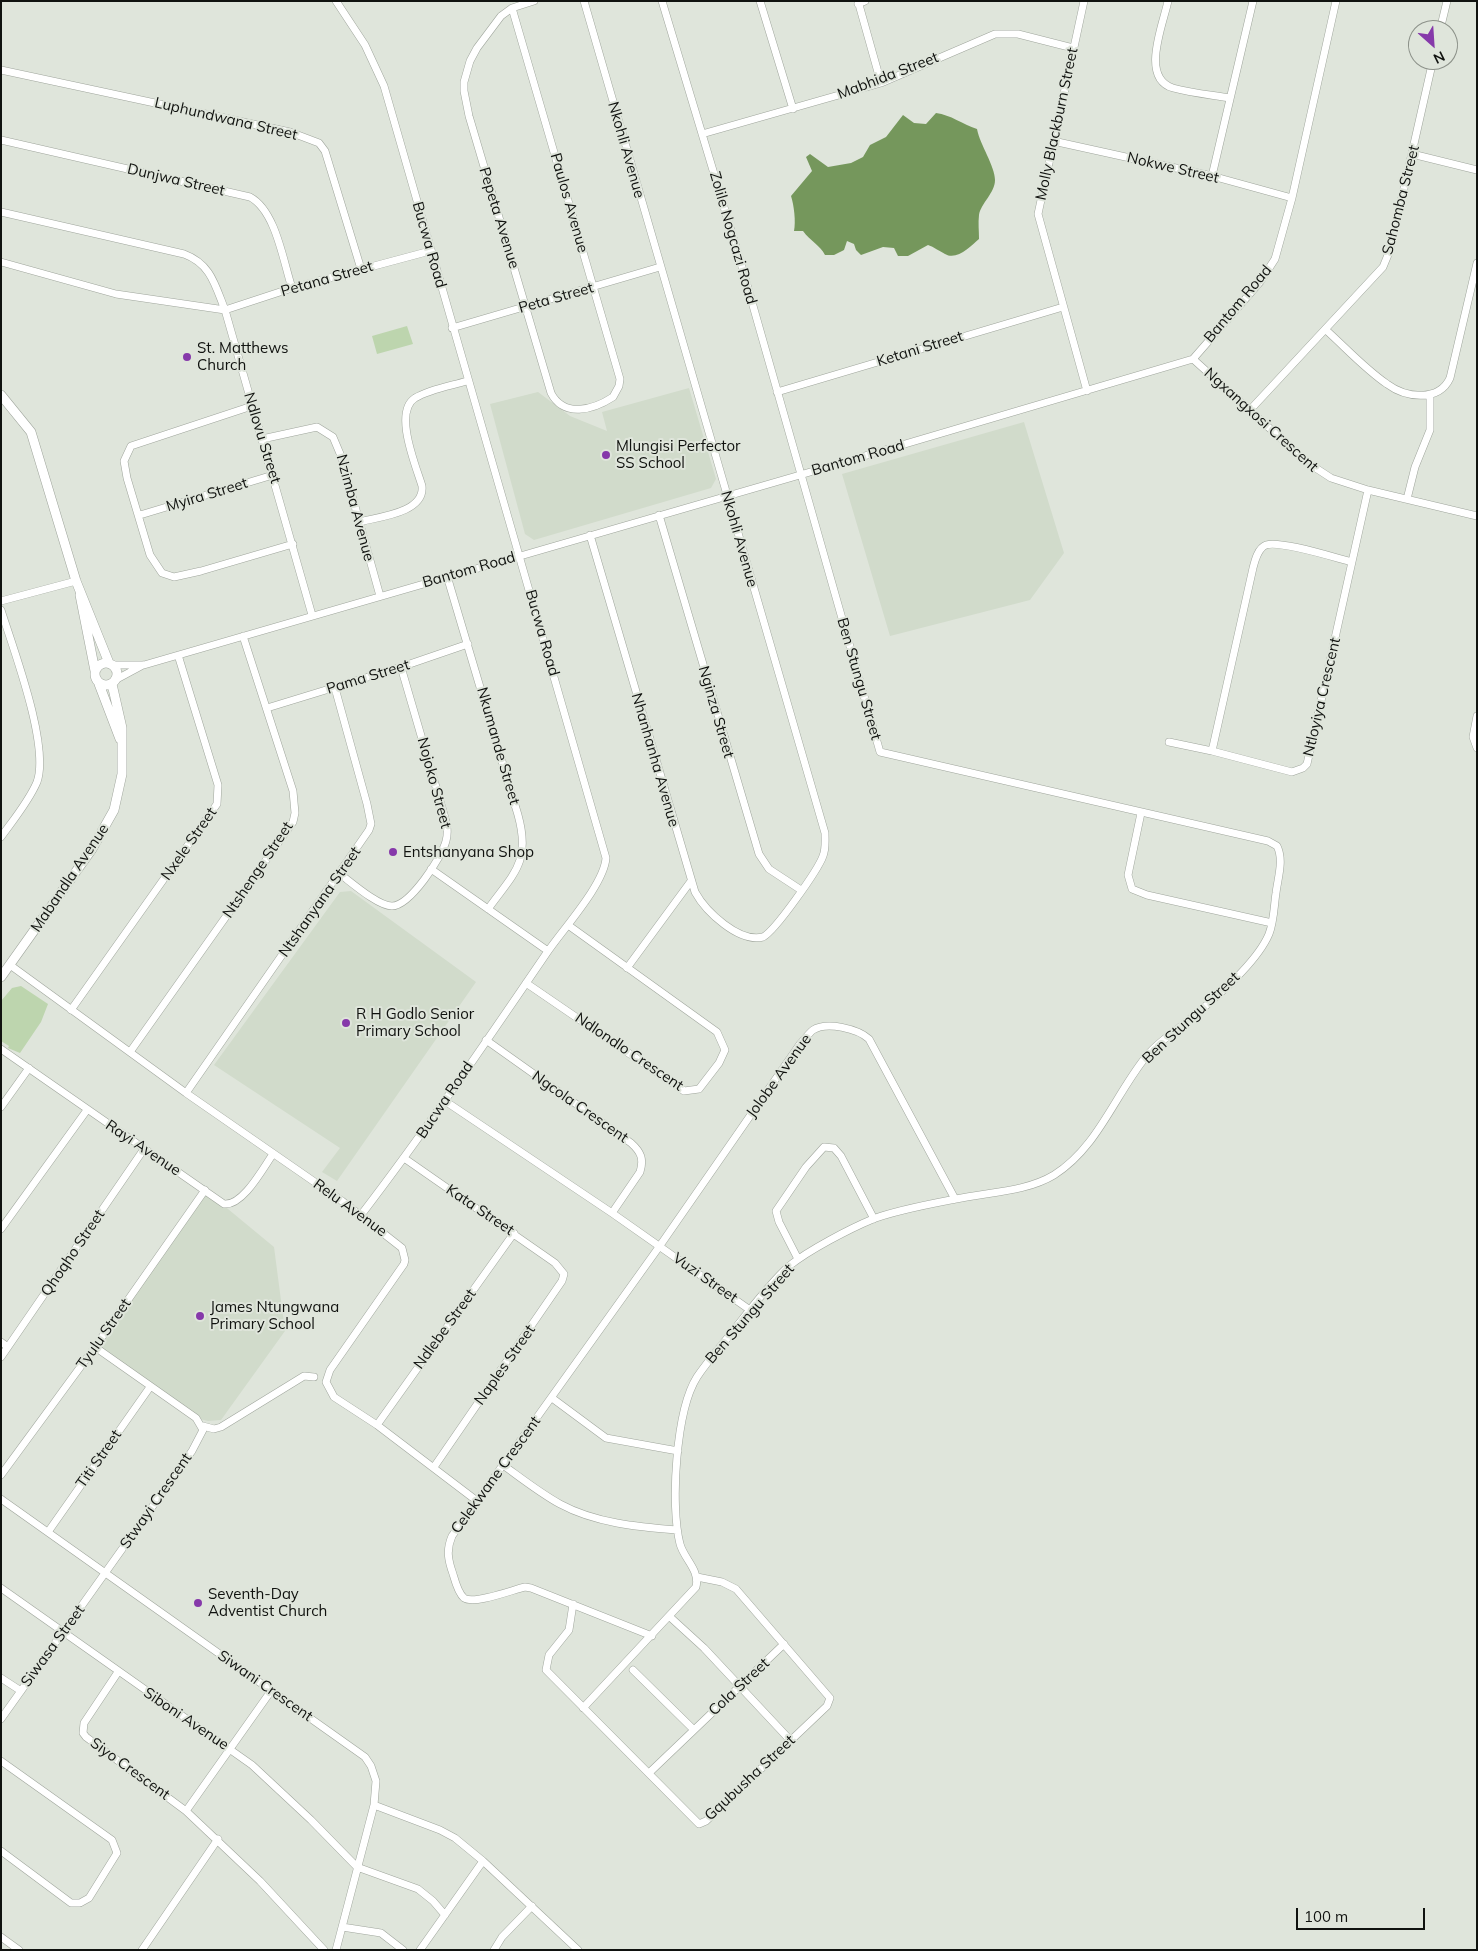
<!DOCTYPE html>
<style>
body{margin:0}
#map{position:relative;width:1478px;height:1951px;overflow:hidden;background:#dfe5db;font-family:Mulish,sans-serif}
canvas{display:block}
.frame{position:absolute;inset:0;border:2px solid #10120f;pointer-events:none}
.north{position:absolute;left:1408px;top:20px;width:50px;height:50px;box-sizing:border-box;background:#dfe5db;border:1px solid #8c9189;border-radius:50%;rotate:154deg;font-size:14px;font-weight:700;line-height:20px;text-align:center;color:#10120f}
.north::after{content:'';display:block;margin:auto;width:18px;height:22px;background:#8639aa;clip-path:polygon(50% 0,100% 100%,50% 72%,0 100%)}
.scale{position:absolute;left:1296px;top:1908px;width:129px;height:22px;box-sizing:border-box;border:2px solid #10120f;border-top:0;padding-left:6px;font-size:15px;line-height:18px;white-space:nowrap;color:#10120f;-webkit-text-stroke:4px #dfe5db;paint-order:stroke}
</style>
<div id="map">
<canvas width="1478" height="1951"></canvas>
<div class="frame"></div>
<div class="north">N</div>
<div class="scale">100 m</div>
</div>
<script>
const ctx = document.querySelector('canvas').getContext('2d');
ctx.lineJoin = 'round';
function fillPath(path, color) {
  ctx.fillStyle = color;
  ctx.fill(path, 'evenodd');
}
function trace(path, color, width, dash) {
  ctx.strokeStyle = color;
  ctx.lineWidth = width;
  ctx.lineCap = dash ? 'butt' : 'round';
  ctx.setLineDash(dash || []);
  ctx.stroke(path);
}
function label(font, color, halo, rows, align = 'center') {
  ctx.font = font + ' Mulish,sans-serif';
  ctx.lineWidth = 4;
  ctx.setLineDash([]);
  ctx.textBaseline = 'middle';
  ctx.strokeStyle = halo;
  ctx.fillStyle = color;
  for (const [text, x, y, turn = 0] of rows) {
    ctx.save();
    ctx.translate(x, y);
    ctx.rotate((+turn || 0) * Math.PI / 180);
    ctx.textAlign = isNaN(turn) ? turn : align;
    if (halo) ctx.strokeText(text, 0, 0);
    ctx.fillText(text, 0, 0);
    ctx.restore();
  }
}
const built = new Path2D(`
 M689,388L716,479L711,488L534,540L525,534L490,404L538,392L570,416L607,431L602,412Z
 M1024,422L1064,553L1030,600L890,636L842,474Z
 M351,891L476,982L337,1181L322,1172L340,1148L214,1065L340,892Z
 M205,1190L274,1247L285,1331L221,1420L208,1421L196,1418L95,1347Z`);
const green = new Path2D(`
 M407,326L413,344L377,354L372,336Z
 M21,986L48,1004L41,1022L20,1053L8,1048L9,1046L1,1041V1001L12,988Z`);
const water = new Path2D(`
 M936,113C951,115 962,124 977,129C980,145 995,166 995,180C995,193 981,203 979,215C978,223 979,231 979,239C971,246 957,261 945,254C939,251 934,247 928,245L908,256H898L894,248L883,247L861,255L856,250L854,244L847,241L844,250L834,255H825C820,245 810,241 803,231H794C796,222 794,205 791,196L812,171L806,157L810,154L828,167L851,163L863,157L870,145L886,137L903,115L914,123L926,124Z`);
const minor = new Path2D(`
 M336,1L365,45L384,86L606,858C604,885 562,930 546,954C486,1042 426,1130 361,1215
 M584,1L825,833C825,841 826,849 823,856C818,870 775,931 763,937C739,943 706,912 695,892L590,535
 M760,1L793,109
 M858,1L881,83
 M1084,1L1038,214L1087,391
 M1168,1C1163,25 1140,78 1173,88C1191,93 1212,95 1230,98
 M858,4L865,1
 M512,8L620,379L619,386L613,397C593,410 564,418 551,393L469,116L464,91V82L470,61L477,48L501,16L512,8L534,1
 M1440,30L1447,1
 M1,70L290,132L319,143L325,151L361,269
 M702,134L881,83L995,34H1018L1073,48
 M1,140L250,197C276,211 283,261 292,288
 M1053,141L1212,176L1292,198
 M1412,154L1477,170
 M1212,176L1253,1
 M1,212L184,254C211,264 215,285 225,310L312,615
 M1,262L116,294L225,310L292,288L430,251
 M452,328L660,267
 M1326,330C1346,348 1365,369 1387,384C1406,398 1439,402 1450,378L1477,263
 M1193,359L1308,463L1331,478L1368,490L1477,516
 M777,392L1063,307
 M252,406L131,446L124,461L127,478L150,555L162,573L174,577L201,571L293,544
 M1250,410L1383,267L1390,250L1433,60
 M262,439L317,427L333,437L341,456L380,596
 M1407,499L1415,467L1430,430V396
 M140,515L273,475
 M659,515L759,854L769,869L801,890
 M359,522C378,517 425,513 422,486C416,466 393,412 415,398C430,389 450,386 467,381
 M447,576L518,815C531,862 514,873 488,909
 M1,601L76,581
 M1,610C13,648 50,746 37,782C29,801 14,819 1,837
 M112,665H144L800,475L1193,359L1260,282L1275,259L1292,198L1336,1
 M117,679L143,665
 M267,708L401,667L468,644
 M1477,716L1473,737L1477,748
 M1169,742L1212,751L1292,772L1303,768L1307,764L1368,490
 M1212,751L1253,568C1255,560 1258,548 1266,545C1280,540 1336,558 1352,562
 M1141,813L1128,875L1132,889L1147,895L1272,923
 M431,869L548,951
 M340,874C352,883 378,906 392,906C410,906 442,857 446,841C449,830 446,821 443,811L401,667
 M10,965L186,1093L342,1201L402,1248L405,1260L404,1264L330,1370L326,1382L334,1397L377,1425L477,1501
 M627,968L691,881
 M526,983L684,1091L699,1089L719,1063L725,1050L717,1032L568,925
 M71,1010L217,804L218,785L178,655
 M486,1040L631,1143C641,1152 644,1159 640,1172L612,1213
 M1,1049L224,1204C243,1206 263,1168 273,1154
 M130,1052L293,822L295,813L293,791L243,636
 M186,1093L369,830L371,824L367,804L335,688
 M445,1101L612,1213L750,1310
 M1,1107L29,1068
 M404,1158L555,1263L564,1274L562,1281L434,1467
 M1,1229L87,1110
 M798,1259L779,1222L776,1211L806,1167L824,1147L834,1148L841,1156L874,1219
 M1,1342L8,1347
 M1,1357L144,1149
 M552,1398L606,1438L678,1451
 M377,1425L514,1233
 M203,1426L214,1429L221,1427L304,1376L314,1377
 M503,1465C521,1478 540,1493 560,1504C595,1523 638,1527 677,1530
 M1,1475L95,1347L205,1190
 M1,1499L365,1757L371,1766L376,1781L374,1805L336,1950
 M48,1532L150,1387
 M1,1588L252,1765L311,1820L357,1867L418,1889L433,1901L445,1915
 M573,1604L569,1630L549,1655L546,1670L699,1824L706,1821L827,1706L830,1698L736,1589L722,1582L697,1577
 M670,1617L704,1648L790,1740
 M652,1636L531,1588L525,1587C512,1590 474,1605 464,1598C458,1593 455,1581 453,1574C448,1560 446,1550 452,1536L659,1247L800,1044C804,1040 808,1034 813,1030C827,1021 858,1029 869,1039L955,1199
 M633,1670L693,1729
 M118,1672L84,1723L83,1733L86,1737L186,1811L260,1881L324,1950
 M1,1678L21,1691
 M583,1708L696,1587C700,1570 684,1559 680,1544C670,1505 676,1410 697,1377C709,1359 724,1343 737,1326C753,1306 770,1283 789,1266C809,1250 849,1229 873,1219C897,1210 930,1204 956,1199C988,1192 1026,1192 1054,1175C1097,1148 1114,1097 1145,1058C1155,1044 1172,1034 1185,1023C1210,1003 1256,965 1269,934C1274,921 1274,906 1276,893C1278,877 1284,860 1277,846L1268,841L880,752L740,260L662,1
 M1,1719L192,1451L203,1430L196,1418L95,1347
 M1,1761L112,1840L117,1853L89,1898L80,1903H71L1,1851
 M649,1773L784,1644
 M374,1805L440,1830L455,1838L483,1861L578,1950
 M186,1811L271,1691
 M342,1927L381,1933L403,1950
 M1,1937L19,1950
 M142,1950L218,1839
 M420,1950L483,1861
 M494,1950L502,1937L532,1906`);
const tertiary = new Path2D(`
 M1,395L31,432L76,581L109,663
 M80,595L95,671
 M95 674a11 11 0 1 1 22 0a11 11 0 1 1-22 0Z
 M99,684L120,739
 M1,977L92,849L114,810L122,774V728L112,684`);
const markers = [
 [187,357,5,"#8639aa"],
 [606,455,5,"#8639aa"],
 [393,852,5,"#8639aa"],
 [346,1023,5,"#8639aa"],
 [200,1316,5,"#8639aa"],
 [198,1603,5,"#8639aa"]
];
const streetNames = [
 ["Mabhida Street",888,76,-21],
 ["Luphundwana Street",226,119,13],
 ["Molly Blackburn Street",1057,124,-78],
 ["Nkohli Avenue",626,150,74],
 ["Nokwe Street",1173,168,13],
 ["Dunjwa Street",176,180,13],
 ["Sahomba Street",1401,200,-76],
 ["Paulos Avenue",569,203,74],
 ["Pepeta Avenue",499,218,73],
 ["Zolile Nogcazi Road",733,238,74],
 ["Bucwa Road",429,245,74],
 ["Petana Street",327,279,-16],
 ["Peta Street",556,298,-16],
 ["Bantom Road",1238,304,-50],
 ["Ketani Street",920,349,-17],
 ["Ngxangxosi Crescent",1261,420,42],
 ["Ndlovu Street",262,438,73],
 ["Bantom Road",858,458,-16],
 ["Myira Street",207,495,-17],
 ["Nzimba Avenue",355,508,75],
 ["Nkohli Avenue",739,539,74],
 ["Bantom Road",469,570,-16],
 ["Bucwa Road",542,633,74],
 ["Pama Street",368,677,-17],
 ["Ben Stungu Street",859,679,74],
 ["Ntloyiya Crescent",1322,697,-77],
 ["Nginza Street",716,712,74],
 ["Nkumande Street",498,746,74],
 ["Nhanhanha Avenue",655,760,74],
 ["Nojoko Street",434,783,75],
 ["Nxele Street",189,844,-55],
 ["Ntshenge Street",258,870,-56],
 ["Mabandla Avenue",70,878,-56],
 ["Ntshanyana Street",320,902,-55],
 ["Ben Stungu Street",1191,1018,-43],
 ["Ndlondlo Crescent",629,1052,34],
 ["Jolobe Avenue",779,1076,-54],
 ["Bucwa Road",445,1100,-56],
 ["Ngcola Crescent",580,1107,35],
 ["Rayi Avenue",143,1148,34],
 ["Relu Avenue",350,1208,36],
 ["Kata Street",480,1210,34],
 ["Qhoqho Street",73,1253,-56],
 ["Vuzi Street",705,1278,35],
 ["Ben Stungu Street",750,1314,-49],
 ["Ndlebe Street",445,1329,-54],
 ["Tyulu Street",104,1334,-55],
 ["Naples Street",505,1365,-55],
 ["Titi Street",99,1459,-55],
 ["Celekwane Crescent",496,1475,-54],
 ["Stwayi Crescent",156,1501,-55],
 ["Siwasa Street",53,1646,-54],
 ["Siwani Crescent",265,1686,35],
 ["Cola Street",739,1687,-43],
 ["Siboni Avenue",186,1719,34],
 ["Siyo Crescent",130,1769,36],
 ["Gqubusha Street",750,1778,-43]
];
const poiNames = [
 ["St. Matthews",197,348],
 ["Church",197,365],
 ["Mlungisi Perfector",616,446],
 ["SS School",616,463],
 ["Entshanyana Shop",403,852],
 ["R H Godlo Senior",356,1014],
 ["Primary School",356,1031],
 ["James Ntungwana",210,1307],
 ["Primary School",210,1324],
 ["Seventh-Day",208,1594],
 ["Adventist Church",208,1611]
];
fillPath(built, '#d1dbcb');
fillPath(green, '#bdd5ae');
fillPath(water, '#75975c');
trace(minor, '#9fa59c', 8);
trace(tertiary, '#9fa59c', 10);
trace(minor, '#fff', 7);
trace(tertiary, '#fff', 9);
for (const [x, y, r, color] of markers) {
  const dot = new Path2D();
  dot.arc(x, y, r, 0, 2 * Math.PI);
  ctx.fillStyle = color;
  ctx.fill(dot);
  trace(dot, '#dfe5db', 2);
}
label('15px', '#10120f', '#dfe5db', streetNames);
label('15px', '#10120f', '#dfe5db', poiNames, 'left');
</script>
